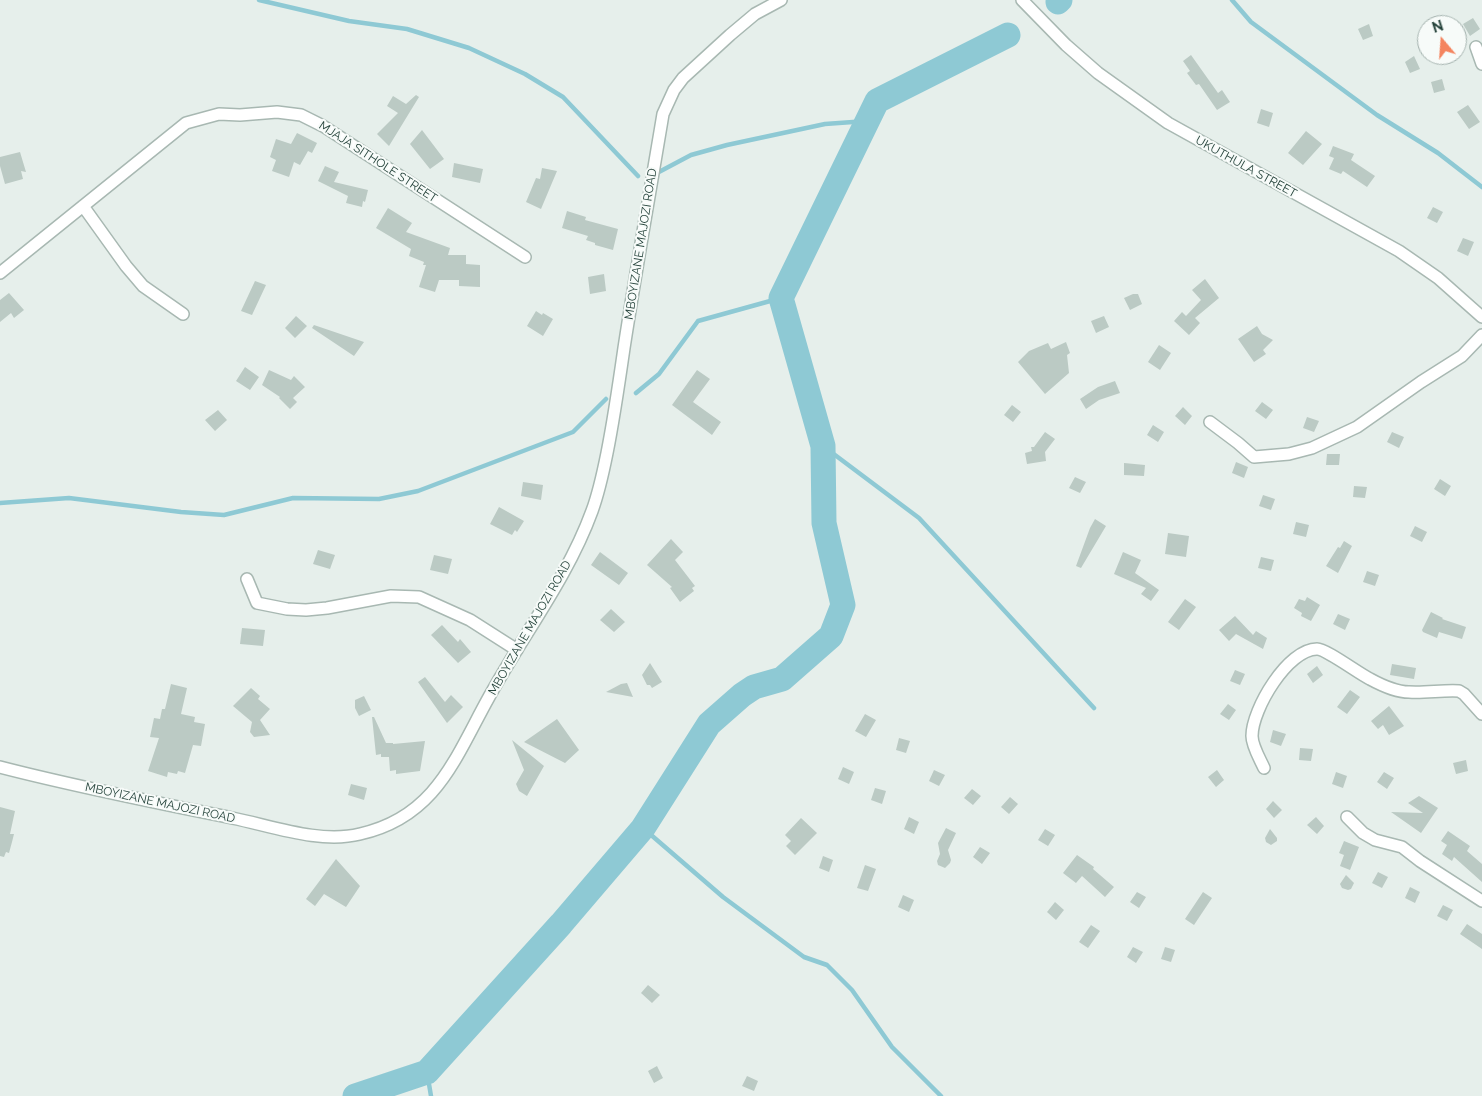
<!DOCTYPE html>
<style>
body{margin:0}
#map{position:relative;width:1482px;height:1096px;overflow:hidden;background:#e6efeb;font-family:Raleway,sans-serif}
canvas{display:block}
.north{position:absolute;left:1417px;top:15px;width:50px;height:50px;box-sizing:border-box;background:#f7fbf9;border:1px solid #a3b1ad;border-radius:50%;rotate:342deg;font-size:14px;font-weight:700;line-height:20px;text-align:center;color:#24423a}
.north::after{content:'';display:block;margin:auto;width:18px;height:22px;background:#f4845f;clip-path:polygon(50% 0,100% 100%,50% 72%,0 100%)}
</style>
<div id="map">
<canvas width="1482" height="1096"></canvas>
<div class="north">N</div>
</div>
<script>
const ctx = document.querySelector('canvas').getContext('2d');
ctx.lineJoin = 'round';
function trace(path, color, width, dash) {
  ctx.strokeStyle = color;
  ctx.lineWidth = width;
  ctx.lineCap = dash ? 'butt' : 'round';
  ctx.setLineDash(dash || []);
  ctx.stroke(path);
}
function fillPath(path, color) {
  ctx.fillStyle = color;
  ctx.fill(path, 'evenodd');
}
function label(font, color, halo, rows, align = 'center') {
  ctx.font = font + ' Raleway,sans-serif';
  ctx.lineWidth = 4;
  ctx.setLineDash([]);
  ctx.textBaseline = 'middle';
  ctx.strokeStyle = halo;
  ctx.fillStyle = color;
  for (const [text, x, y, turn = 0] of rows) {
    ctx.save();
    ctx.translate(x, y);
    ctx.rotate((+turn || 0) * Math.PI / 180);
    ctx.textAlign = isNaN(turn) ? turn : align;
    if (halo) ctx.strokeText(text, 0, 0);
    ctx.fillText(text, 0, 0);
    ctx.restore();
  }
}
const stream = new Path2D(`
 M259,0L349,21L407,29L469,48L525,74L563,97L638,176
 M1232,0L1251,22L1377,115L1438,153L1482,187
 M657,173L691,155L727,145L825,124L867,121
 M636,393L659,374L698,321L781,298
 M823,446L919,518L1094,708
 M0,503L69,498L181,512L224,515L293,498L379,499L418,491L573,432L606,399
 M643,828L723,897L804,957L827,965L852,990L892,1047L941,1096
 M427,1072L431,1096`);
const river = new Path2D(`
 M1058,2L1060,0
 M355,1096L427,1072L561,924L643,828L709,724L742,695L754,687L782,679L831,636L843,605L824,523L823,446L781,298L877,101L1008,35`);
const building = new Path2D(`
 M1473,18L1480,29L1470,36L1463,24Z
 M1369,24L1373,36L1363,40L1358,29Z
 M1191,55L1218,93L1222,90L1230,102L1217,110L1199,84L1196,85L1187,73L1190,71L1183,61Z
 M1414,56L1420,69L1410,73L1405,62Z
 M1442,79L1445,90L1434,93L1431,82Z
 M416,95L419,97L389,146L377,134L398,113L387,106L393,96L406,104Z
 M1468,105L1480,122L1469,129L1457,112Z
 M1261,109L1273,113L1269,127L1257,123Z
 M422,130L444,159L430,169L410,144Z
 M1306,131L1322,144L1303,165L1288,153Z
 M297,133L317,143L312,153L308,151L300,165L294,162L289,177L272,171L276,160L270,157L276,139L291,144Z
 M1333,146L1354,154L1351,160L1375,176L1367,187L1343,171L1341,174L1329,169L1334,158L1329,156Z
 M20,152L26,172L21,171L23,179L5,184L0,166V157Z
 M454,163L483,169L480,183L452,177Z
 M325,166L339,172L334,182L368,190L365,202L363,201L362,207L346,203L348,196L318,181Z
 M542,168L557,171L541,209L526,202L536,178L540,179Z
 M1433,207L1443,212L1437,223L1427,218Z
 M388,208L412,223L406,232L450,248L448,255H466V264L480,265V287L459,286V280H439L435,292L419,287L426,265H423L424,262L409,256L411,249L376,228Z
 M567,211L586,217L585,220L618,229L613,250L595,245V243L586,240L588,236L562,228Z
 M1463,238L1474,242L1468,256L1457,251Z
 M604,274L606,291L590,294L588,277Z
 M1205,279L1219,298L1195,318L1200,323L1189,335L1174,321L1182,312L1186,316L1201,300L1192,290Z
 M255,281L266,285L252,315L241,311Z
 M9,293L24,310L14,318L11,313L0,322V300Z
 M1133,294H1138L1142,304L1130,310L1124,298Z
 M536,311L542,315L543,313L553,319L543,336L527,326Z
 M296,316L307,326L295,338L285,328Z
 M1104,316L1109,327L1096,333L1091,321Z
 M314,325L364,342L354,356L312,328Z
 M1257,326L1262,334L1273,340L1263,350L1266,354L1254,362L1238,339Z
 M1066,342L1070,353L1067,355L1069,373L1045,394L1018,362L1029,351L1048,343L1051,349Z
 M1159,345L1171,353L1160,370L1148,362Z
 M245,367L259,377L250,390L236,381Z
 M269,370L291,380L294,376L305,387L293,398L297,402L290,409L279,398L280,397L262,385Z
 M697,370L710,379L693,402L721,422L712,435L672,405Z
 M1115,381L1120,393L1099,400L1086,409L1080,399L1098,387Z
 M1262,402L1273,410L1266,419L1255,411Z
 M1012,405L1021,412L1013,422L1004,415Z
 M1183,407L1192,416L1185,425L1175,416Z
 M218,410L227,420L215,431L205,420Z
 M1307,417L1319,421L1314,432L1303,428Z
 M1153,425L1164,432L1158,442L1147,435Z
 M1045,432L1055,439L1045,452L1046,461L1027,464L1025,453L1032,451L1031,447H1034Z
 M1392,432L1404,437L1399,448L1387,442Z
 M1327,454H1340L1339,465H1326Z
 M1236,462L1248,467L1244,478L1232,473Z
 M1124,463L1145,465L1144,476L1124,475Z
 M1075,477L1086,482L1080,493L1069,488Z
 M1440,479L1451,486L1445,496L1434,489Z
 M523,482L543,485L541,500L521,496Z
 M1354,486L1367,487L1365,498L1353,497Z
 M1263,495L1275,499L1271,510L1259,506Z
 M499,507L524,521L517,532L515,530L512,535L490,524Z
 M1095,519L1106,526L1081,568L1076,566L1090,528Z
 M1296,522L1309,525L1306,537L1293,534Z
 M1415,526L1427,532L1422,542L1410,536Z
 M1168,533L1189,536L1186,557L1165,554Z
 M671,539L683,552L675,560L695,586L692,588L694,591L680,602L670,588L672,587L647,565Z
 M1344,541L1352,546L1338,573L1326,566L1338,547L1340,548Z
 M318,550L335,555L330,569L313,564Z
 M600,552L628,573L619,585L591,565Z
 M1123,552L1141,560L1135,573L1159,590L1151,601L1141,594L1146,588L1114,574Z
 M434,555L452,559L448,574L430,570Z
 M1261,557L1274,560L1271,571L1258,568Z
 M1367,571L1379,575L1375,586L1363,582Z
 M1307,597L1320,605L1311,621L1301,616L1302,613L1294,608L1299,599L1305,601Z
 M1185,599L1196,607L1179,630L1168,622Z
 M611,609L625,622L614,632L600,620Z
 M1431,612L1443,618L1442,619L1466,627L1462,639L1439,632L1437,638L1423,632L1422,630Z
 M1338,614L1350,619L1345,630L1333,624Z
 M1235,616L1253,635L1256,631L1267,638L1263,649L1236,634L1229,641L1219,630Z
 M442,625L458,642L460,639L471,652L458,663L431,635Z
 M242,628L265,630L263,646L240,644Z
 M650,663L662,682L652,688L650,685H647L642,675Z
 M1392,664L1416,668L1414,679L1390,675Z
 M1317,666L1323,675L1313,683L1307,674Z
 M1235,670L1245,674L1240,685L1230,681Z
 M425,677L445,702L451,695L463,707L447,723L418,682Z
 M627,683L633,697L606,692L621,684Z
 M171,684L187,688L181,714L195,717L194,722L205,724L201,746L193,745L185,773L178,771L177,774L168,772L167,777L148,771L159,738L150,737L154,718L160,719L162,709H165Z
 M251,688L260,696L258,699L270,709L260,720L270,735L254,737L250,732L252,722L233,706Z
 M1350,690L1360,697L1347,714L1337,707Z
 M364,696L371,710L359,716L355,708V700Z
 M1228,704L1236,710L1229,720L1220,714Z
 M1389,706L1404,726L1389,735L1383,725L1378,729L1371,721Z
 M865,714L876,720L866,737L855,731Z
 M372,717H374L386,743H393V744L425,741L420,771L396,774V770L390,771L389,757H381V754L376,755Z
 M557,719L579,750L565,763L524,742Z
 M1273,730L1286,734L1281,746L1270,742Z
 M899,738L910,741L906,753L896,750Z
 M512,740L544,766L527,796L519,791L516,784L524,770Z
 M1300,748L1313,749L1311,761L1299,760Z
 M1466,760L1468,771L1456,774L1453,763Z
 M843,767L854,772L849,784L838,779Z
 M934,770L945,775L939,786L929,781Z
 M1217,770L1224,780L1216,787L1208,777Z
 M1336,772L1347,776L1343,788L1332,784Z
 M1384,772L1394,778L1387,789L1377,782Z
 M351,784L367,788L364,800L348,795Z
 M875,788L886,791L882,804L871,800Z
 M972,789L981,796L973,805L964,798Z
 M1419,796L1438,808L1421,833L1391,812L1423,813L1408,803Z
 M1010,797L1018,804L1009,814L1001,807Z
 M1273,801L1282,810L1274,818L1266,809Z
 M0,807L15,811L10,834H14L12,842L9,853L6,852L4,857L0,856Z
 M909,817L919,822L914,834L904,829Z
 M1316,817L1324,826L1317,834L1307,825Z
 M801,818L817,833L795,855L786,846L791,841L785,835Z
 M946,828L956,833L948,850L951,860L950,863L945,868L938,865L937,861L940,854L938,843Z
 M1045,829L1055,835L1048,846L1038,840Z
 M1270,829L1277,838V841L1271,845L1266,842L1265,838Z
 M1448,831L1470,846L1467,851L1482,864V882L1454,857L1452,861L1442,854L1447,845L1441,841Z
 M1344,841L1359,847L1350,870L1340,866L1344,855L1339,853Z
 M980,847L990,853L982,864L973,857Z
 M1077,855L1094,867L1093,869L1114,887L1105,897L1082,876L1076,883L1063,873Z
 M823,856L833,860L829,872L819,868Z
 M336,859L360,886L346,907L324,894L315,906L306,899Z
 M865,865L876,869L868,891L857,888Z
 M1378,872L1388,877L1382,888L1372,883Z
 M1346,875L1354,883L1351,889L1348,890L1342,888L1340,884Z
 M1410,887L1420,892L1415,903L1405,898Z
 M1137,892L1146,897L1139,908L1130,902Z
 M1203,892L1212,898L1194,925L1185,919Z
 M903,895L914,900L909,912L898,907Z
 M1055,902L1064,910L1056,920L1047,912Z
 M1443,905L1453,910L1447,921L1437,916Z
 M1467,924L1482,934V949L1460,934Z
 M1091,925L1100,931L1088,948L1079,942Z
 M1133,947L1143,952L1136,963L1127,957Z
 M1165,947L1175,950L1171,962L1161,959Z
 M648,985L660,995L652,1003L641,993Z
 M657,1066L663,1078L654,1083L648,1071Z
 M747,1076L758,1081L754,1091L742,1086Z`);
const street = new Path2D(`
 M1022,0L1066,45L1098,73L1168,123L1399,251L1438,278L1482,317
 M1476,47L1482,64
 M83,206L126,266L143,286L183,314
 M0,273L186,123L219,114L240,115L277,112L301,115L323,126L525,257
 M1210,422L1238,443L1254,457L1289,454L1312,448L1357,427L1421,382L1462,356L1482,335
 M247,579L257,603L287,609L306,610L327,608L391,596L419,597L470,620L517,650
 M0,767C77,787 154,802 232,818C272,826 320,844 360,834C436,817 455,758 489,697C523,635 568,577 592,511C599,492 603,473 607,453C614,418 619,383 624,348C636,270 650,192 663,114L674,90L683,78L730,35L755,14L781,0
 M1264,768C1260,759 1252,746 1252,736C1252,709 1288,649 1317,649C1326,649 1358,673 1370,679C1381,685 1396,692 1409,692C1426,693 1443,690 1459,691L1464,694L1482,714
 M1347,817L1363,833L1375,840L1402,847L1420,861L1482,901`);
const streetNames = [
 ["MJAJA SITHOLE STREET",378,162,33],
 ["UKUTHULA STREET",1246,167,29],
 ["MBOYIZANE MAJOZI ROAD",641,244,-81],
 ["MBOYIZANE MAJOZI ROAD",530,628,-60],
 ["MBOYIZANE MAJOZI ROAD",160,803,12]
];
trace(stream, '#8ec9d4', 4.5);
trace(river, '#8ec9d4', 25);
fillPath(building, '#bbcac4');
trace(street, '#a8b8b2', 14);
trace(street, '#fff', 11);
label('12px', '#24423a', '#f7fbf9', streetNames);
</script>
